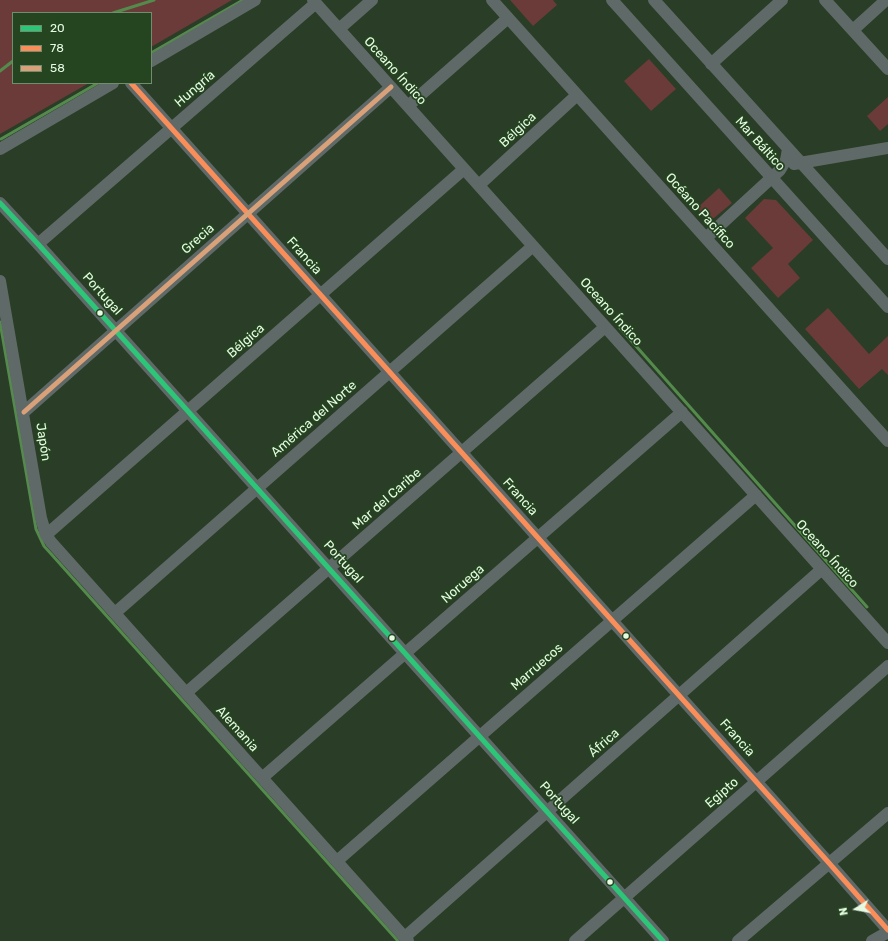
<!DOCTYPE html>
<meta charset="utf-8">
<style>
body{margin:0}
#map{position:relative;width:888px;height:941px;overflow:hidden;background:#2a3d27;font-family:Rubik,sans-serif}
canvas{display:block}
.legend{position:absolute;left:12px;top:12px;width:140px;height:72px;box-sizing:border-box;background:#24451f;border:1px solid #728d6d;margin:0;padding:5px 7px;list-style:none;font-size:12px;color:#e6fae3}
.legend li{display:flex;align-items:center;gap:8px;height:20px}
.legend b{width:20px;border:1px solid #728d6d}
.north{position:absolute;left:836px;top:889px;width:40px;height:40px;-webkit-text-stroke:3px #24451f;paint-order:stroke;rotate:259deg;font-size:11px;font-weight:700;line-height:16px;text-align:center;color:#e6fae3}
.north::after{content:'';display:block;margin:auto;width:14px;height:18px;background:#e6fae3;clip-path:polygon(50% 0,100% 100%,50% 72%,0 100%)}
</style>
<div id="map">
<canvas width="888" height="941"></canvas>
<ul class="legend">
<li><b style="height:5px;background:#2dc577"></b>20</li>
<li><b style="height:5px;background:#fa8e5a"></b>78</li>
<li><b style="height:5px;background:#d9a179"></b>58</li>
</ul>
<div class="north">N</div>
</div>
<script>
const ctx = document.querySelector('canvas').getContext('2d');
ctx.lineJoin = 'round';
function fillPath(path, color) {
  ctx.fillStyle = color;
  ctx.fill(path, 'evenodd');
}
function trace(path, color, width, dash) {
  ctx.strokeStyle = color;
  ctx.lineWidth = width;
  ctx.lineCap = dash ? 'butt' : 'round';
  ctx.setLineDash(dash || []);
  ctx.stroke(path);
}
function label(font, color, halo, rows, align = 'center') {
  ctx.font = font + ' Rubik,sans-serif';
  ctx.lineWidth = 3.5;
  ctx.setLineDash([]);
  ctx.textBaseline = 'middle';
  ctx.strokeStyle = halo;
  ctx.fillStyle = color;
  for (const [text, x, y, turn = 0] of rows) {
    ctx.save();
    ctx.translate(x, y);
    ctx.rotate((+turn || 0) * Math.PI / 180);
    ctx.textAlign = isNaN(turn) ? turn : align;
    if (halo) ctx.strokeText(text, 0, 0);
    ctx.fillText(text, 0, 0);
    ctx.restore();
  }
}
const green = new Path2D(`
 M0,0H232L151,47V13H13V83H89L0,134Z
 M510,0H553L557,5L533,26Z
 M649,59L676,89L651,111L624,81Z
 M888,97V124L880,131L867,116Z
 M719,188L732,203L714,218H706L697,208Z
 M764,199L776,200L813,240L788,264L800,278L778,298L751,268L773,248L745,218Z
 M828,308L869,354L888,336V375L882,369L859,389L805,329Z`);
const stream = new Path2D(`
 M113,13L154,0
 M151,53L243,0
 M0,71L13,61
 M1,139L98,83
 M0,322L36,529L44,546L398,941
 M620,328L867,607`);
const minor = new Path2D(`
 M313,0L888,643
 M492,0L888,441
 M612,0L888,307
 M654,0L888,259
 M825,0L888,69
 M339,29L372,0
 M853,30L886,0
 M151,61L255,0
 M711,64L782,0
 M131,83L829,863L888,930
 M408,106L508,18
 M0,149L113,83
 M794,164L888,148
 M479,185L577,95
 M0,203L38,244L663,941
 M706,238L780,170L786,160L788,149
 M38,244L316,3
 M0,281L41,518L46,535L51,542L408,941
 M24,412L391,87
 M46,535L464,169
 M115,613L533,246
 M186,693L605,327
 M262,778L682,412
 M337,861L756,495
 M405,937L822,569
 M575,941L888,666
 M738,941L888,813
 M872,941L888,932`);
const bus1 = new Path2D(`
 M0,203L38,244L663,941`);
const bus2 = new Path2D(`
 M131,83L829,863L888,930`);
const bus3 = new Path2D(`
 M24,412L391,87`);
const markers = [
 [100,313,3.5,"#e6fae3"],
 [626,636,3.5,"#e6fae3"],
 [392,638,3.5,"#e6fae3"],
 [610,882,3.5,"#e6fae3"]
];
const streetNames = [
 ["Oceano Índico",395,71,48],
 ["Hungría",195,89,-41],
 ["Bélgica",518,130,-43],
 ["Mar Báltico",760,144,48],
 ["Océano Pacífico",700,211,48],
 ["Grecia",198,239,-41],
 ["Francia",304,256,48],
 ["Portugal",102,294,48],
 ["Oceano Índico",611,312,48],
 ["Bélgica",246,341,-41],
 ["América del Norte",314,419,-41],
 ["Japón",43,442,81],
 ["Francia",520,497,48],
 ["Mar del Caribe",387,499,-41],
 ["Oceano Índico",827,554,48],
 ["Portugal",343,562,48],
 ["Noruega",463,584,-41],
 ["Marruecos",537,667,-41],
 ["Alemania",237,729,48],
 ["Francia",737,738,48],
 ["África",604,743,-41],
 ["Egipto",722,793,-41],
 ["Portugal",559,803,48]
];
fillPath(green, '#6a3b38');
trace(stream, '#548b4c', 3);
trace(minor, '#5f6a68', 12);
trace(bus1, '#2dc577', 5);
trace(bus2, '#fa8e5a', 5);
trace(bus3, '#d9a179', 5);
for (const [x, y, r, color] of markers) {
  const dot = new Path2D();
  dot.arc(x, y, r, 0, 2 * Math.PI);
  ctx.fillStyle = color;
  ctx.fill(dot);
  trace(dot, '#24451f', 1.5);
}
label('13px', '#e6fae3', '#24451f', streetNames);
</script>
